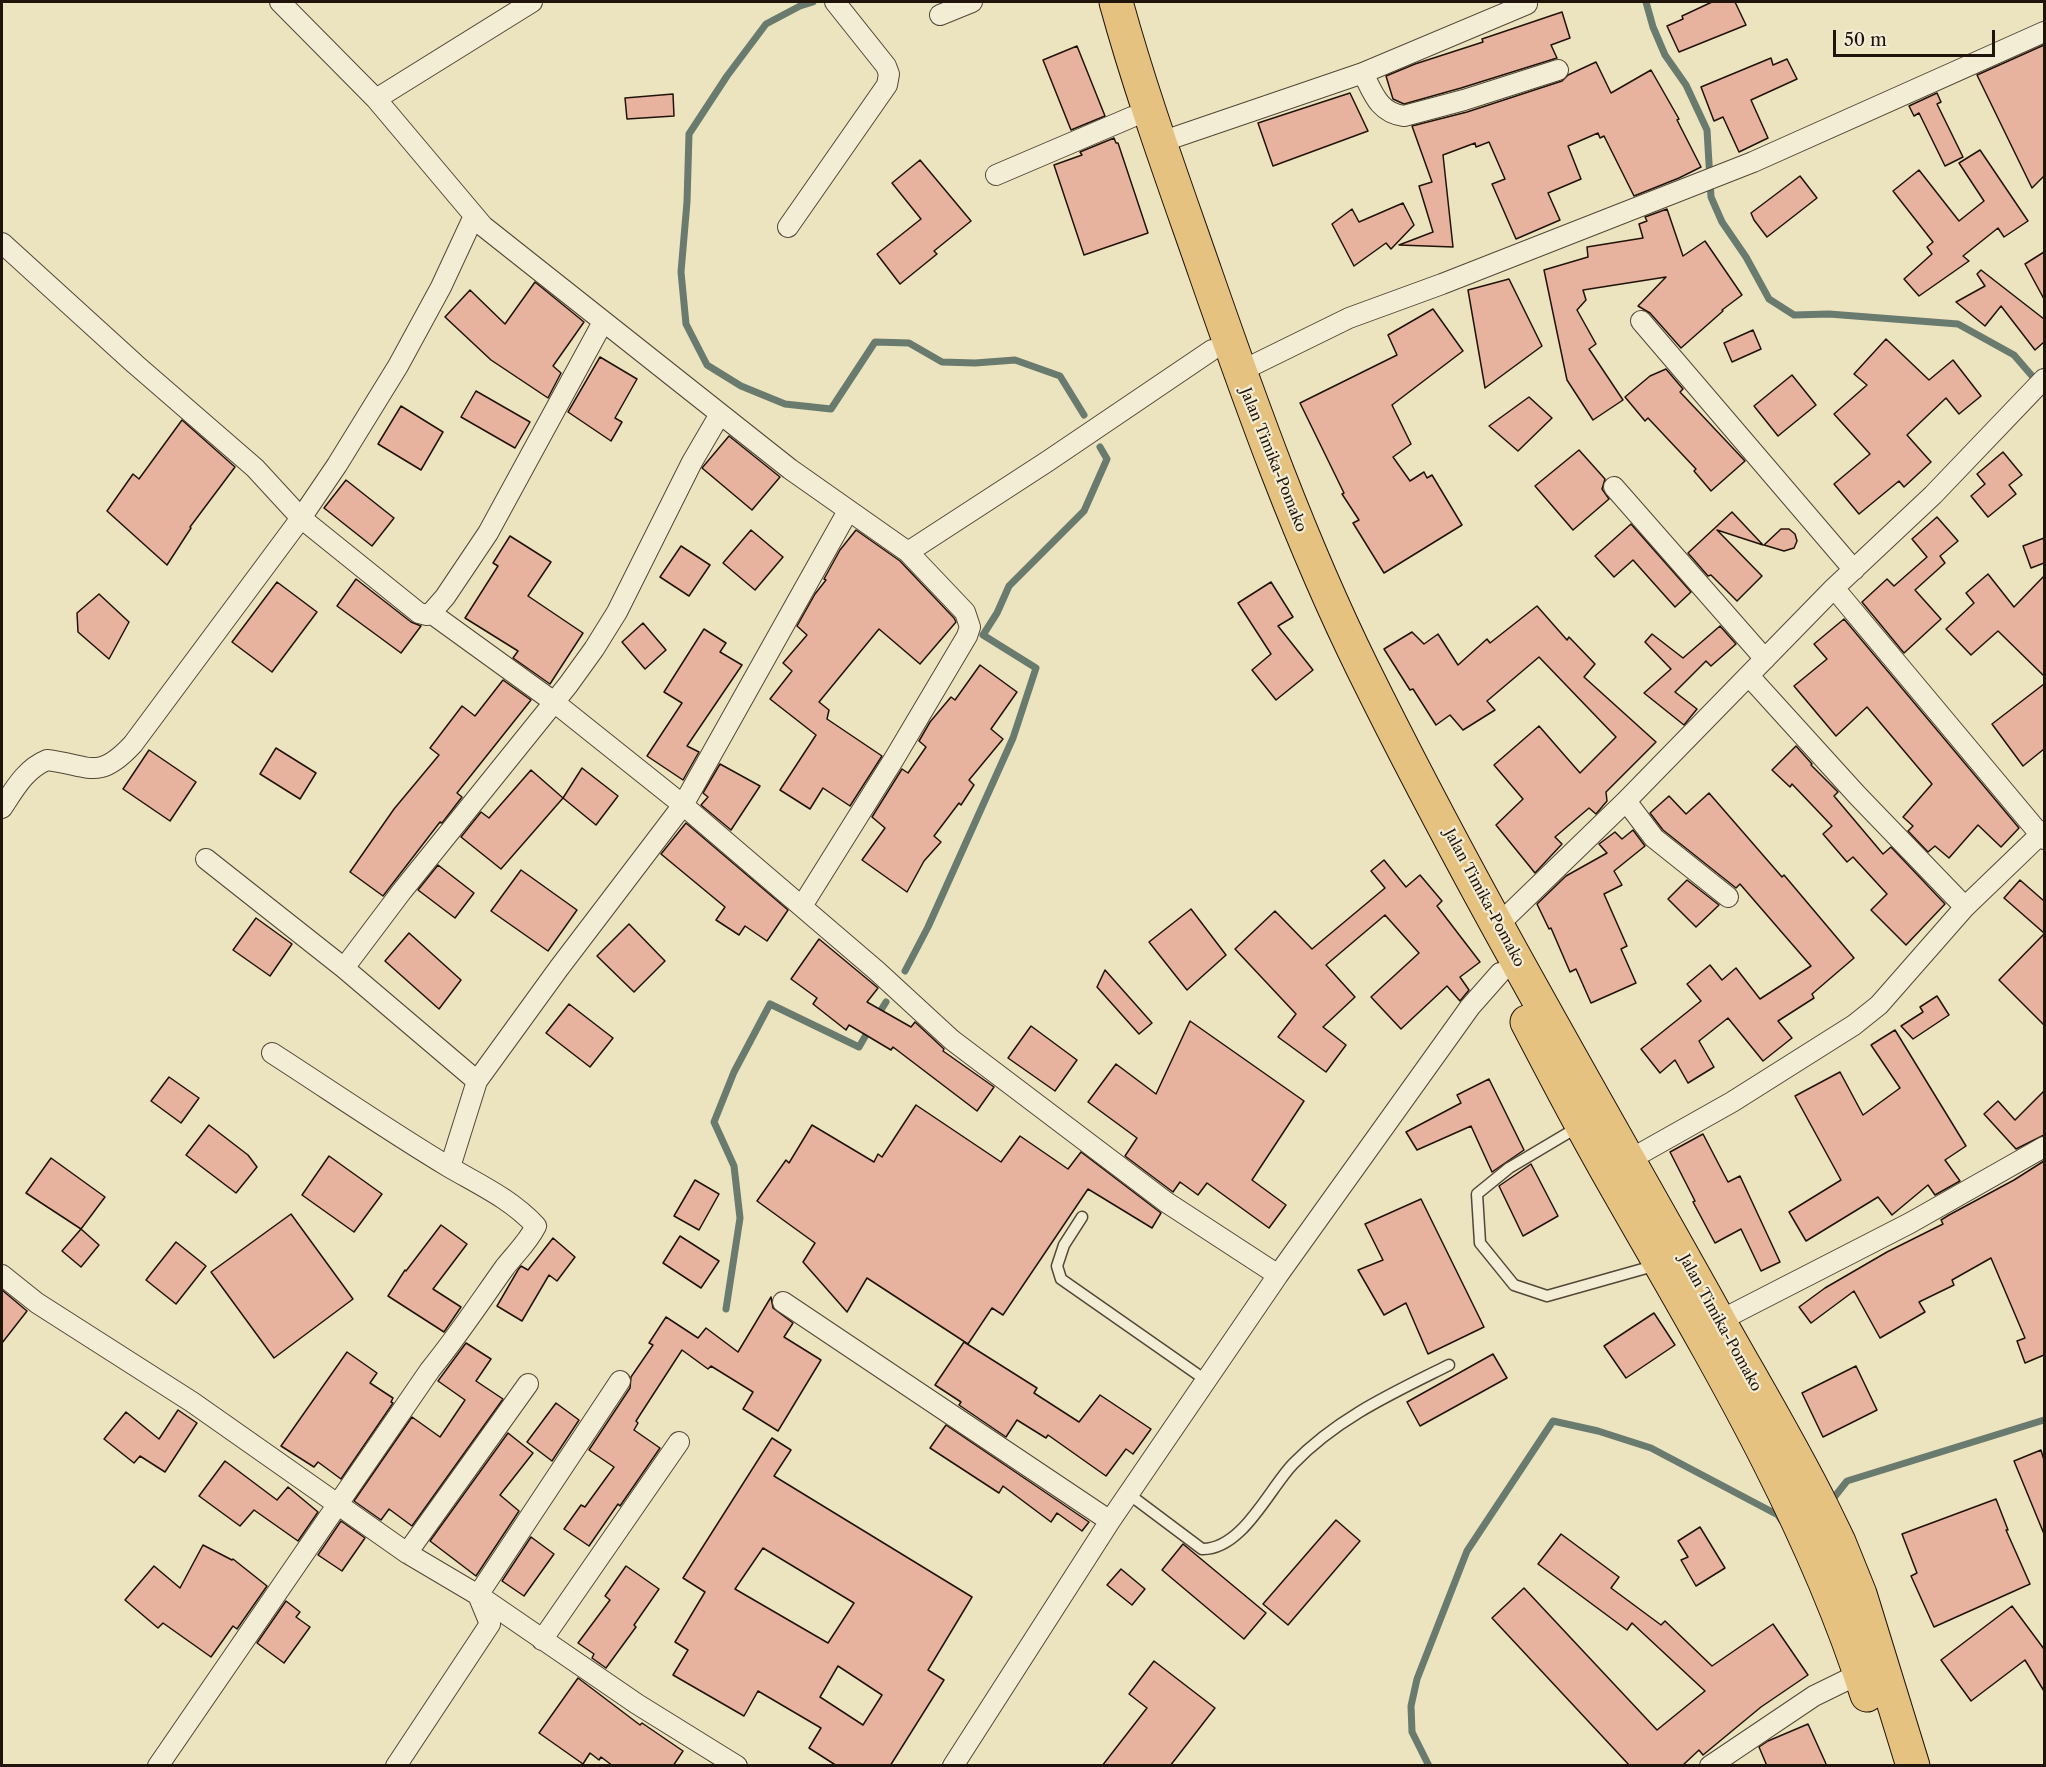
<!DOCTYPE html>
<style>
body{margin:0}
#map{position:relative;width:2046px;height:1767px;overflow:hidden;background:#ece3bf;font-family:"Libre Caslon Text",serif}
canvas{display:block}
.frame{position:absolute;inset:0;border:3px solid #20130a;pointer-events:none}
.scale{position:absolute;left:1833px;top:30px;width:162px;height:27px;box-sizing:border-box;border:3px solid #20130a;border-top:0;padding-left:8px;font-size:18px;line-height:21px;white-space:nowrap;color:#20130a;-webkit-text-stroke:4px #f3edd5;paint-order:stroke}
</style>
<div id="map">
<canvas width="2046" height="1767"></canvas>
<div class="frame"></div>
<div class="scale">50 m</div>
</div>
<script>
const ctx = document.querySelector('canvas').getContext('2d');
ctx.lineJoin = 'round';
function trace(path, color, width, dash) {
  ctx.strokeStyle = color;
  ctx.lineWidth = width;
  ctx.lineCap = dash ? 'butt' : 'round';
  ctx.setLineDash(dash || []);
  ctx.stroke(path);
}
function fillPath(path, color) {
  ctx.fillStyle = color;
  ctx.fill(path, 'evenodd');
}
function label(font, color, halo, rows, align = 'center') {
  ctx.font = font + ' "Libre Caslon Text",serif';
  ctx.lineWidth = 4.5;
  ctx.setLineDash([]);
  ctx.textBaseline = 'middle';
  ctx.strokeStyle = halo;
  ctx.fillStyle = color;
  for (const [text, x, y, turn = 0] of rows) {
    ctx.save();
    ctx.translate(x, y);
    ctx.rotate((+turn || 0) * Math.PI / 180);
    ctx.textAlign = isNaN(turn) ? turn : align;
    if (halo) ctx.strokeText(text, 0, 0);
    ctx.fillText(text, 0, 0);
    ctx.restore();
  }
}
const stream = new Path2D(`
 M813,2L800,6L766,24L727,76L689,134L687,202L681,272L686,324L707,365L741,386L785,404L831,409L875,342L909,343L942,362L975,363L1015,360L1060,376L1084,415
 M1646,2L1653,27L1665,55L1686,85L1707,130L1711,197L1722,222L1746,257L1769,299L1794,315L1829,314L1958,324L2014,355L2039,384
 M905,971L928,927L1013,738L1036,668L983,635L997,613L1009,586L1084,511L1107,459L1100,447
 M876,1018L886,1002
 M726,1309L740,1218L734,1166L714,1122L734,1072L770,1004L859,1047L870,1028
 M1832,1500L1847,1481L2044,1420
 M1429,1766L1412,1732L1411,1706L1417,1679L1467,1551L1553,1421L1598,1431L1651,1448L1778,1515L1782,1521`);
const building = new Path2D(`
 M1712,2H1735L1746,25L1679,52L1667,26L1683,19L1682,16Z
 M1562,12L1570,38L1551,45L1557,58L1461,88L1404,104L1393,99L1386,76L1415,64L1483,42L1482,39Z
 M2044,45V176L2032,188L1977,75Z
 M1077,46L1105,116L1071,130L1043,60Z
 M1771,58L1773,65L1787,59L1797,79L1751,100L1768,138L1739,152L1723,117L1714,121L1701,87Z
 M1596,62L1611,93L1651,70L1679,119L1677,120L1701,167L1679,178L1634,196L1604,136L1600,138L1598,133L1568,146L1581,179L1548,193L1560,220L1516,239L1492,184L1505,179L1489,142L1476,147L1475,143L1443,155L1453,247L1399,245L1433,232L1419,186L1432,182L1412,126L1467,112L1562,81L1568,75Z
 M1350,93L1368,131L1273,166L1258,123Z
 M1937,93L1941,102L1937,104L1963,157L1945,166L1919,113L1914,116L1909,106Z
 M673,94L674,116L627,119L625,98Z
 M1114,138L1116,143H1118L1148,233L1084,255L1054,165L1082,155L1080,152Z
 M1980,150L2028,221L2004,237L1998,228L1963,256L1969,261L1919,296L1904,279L1932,254L1927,247L1933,242L1893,191L1919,170L1959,221L1984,201L1959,163Z
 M920,160L971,221L934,251L937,254L900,284L877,254L921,219L892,183Z
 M1800,176L1817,198L1767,237L1754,220L1751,213Z
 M1403,203L1414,225L1391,249L1386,243L1354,266L1332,224L1352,209L1359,222Z
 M1667,209L1683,256L1705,241L1742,295L1722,310L1723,311L1681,348L1650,313L1638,306L1666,277L1583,290L1586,300L1577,310L1596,344L1589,349L1623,400L1593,420L1567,380L1544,270L1588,257L1587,247L1643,238L1639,224L1647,221L1645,217Z
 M2044,252V299L2025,264Z
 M1981,270L2044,319V342L2035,350L2001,306L1985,326L1956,302L1985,286L1977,274Z
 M1509,279L1542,346L1485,388L1468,290Z
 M535,282L584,322L553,366L561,373L548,398L491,360L445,317L470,290L505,324Z
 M1433,309L1463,351L1392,405L1411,444L1393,457L1410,481L1424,472L1427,478L1432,475L1462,525L1384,573L1353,523L1359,520L1342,494L1344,493L1300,403L1397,355L1388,335Z
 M1753,330L1761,349L1732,362L1724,343Z
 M1886,339L1929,380L1953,360L1981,396L1959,414L1946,398L1907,435L1931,462L1904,487L1899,481L1859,514L1834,484L1870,454L1834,414L1867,385L1854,374Z
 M600,357L637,379L615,418L622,422L611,441L568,412Z
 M1666,369L1683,389L1680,392L1745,461L1711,491L1694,471L1696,469L1648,418L1645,421L1625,397L1650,376Z
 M1792,375L1816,405L1778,436L1754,406Z
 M476,391L530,422L515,448L461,417Z
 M1529,397L1552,418L1518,451L1489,426Z
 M401,406L443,432L421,470L378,444Z
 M182,420L235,467L190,527L191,528L167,565L107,511L133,474L139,479Z
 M729,436L780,477L752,510L702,468Z
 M1579,450L1605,479L1602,489L1609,499L1573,530L1535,486Z
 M2003,452L2022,475L2009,485L2016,494L1988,517L1971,496L1985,484L1977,474Z
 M346,480L394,518L372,546L324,508Z
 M1732,512L1763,545L1717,530L1762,576L1737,601L1711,575L1708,576L1688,553Z
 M1937,517L1958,541L1940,556L1945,563L1915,590L1941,619L1904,653L1862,602L1887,579L1894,586L1927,557L1912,539Z
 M1631,524L1691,592L1675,607L1633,560L1614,577L1595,556Z
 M1781,529H1789L1795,534L1797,541L1794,548L1784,551L1764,545Z
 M751,530L783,557L755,590L723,563Z
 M856,530L900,561L954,618L956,622L920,664L879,629L819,702L829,710L827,719L882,756L850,806L823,788L810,809L780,790L816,735L770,699L792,671L783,663L807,635L797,626L815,594L826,580L824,579L840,550Z
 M510,536L551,562L528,596L583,633L550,684L513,658L518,651L465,618L498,566L493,563Z
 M2044,538V563L2031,568L2023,546Z
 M681,546L710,565L689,596L660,577Z
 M1988,574L2014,607L2044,576V676L1998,631L1971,655L1946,629L1974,603L1966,593Z
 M356,579L411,622L421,626L401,653L337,606Z
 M277,582L317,612L272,672L232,642Z
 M1271,582L1293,617L1278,626L1313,670L1276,700L1252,670L1271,654L1238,603Z
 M99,594L129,622L109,659L78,632L77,613Z
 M1537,606L1567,640L1569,637L1595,664L1584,677L1656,742L1606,792L1607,801L1596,814L1589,808L1555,837L1562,844L1535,873L1496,825L1523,799L1494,765L1539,726L1580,773L1616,737L1539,657L1487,701L1495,710L1463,730L1450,715L1436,725L1413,689L1410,690L1384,649L1412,632L1424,644L1438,634L1458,665L1487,639L1490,643Z
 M1844,619L2019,828L2001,847L1978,825L1949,858L1935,846L1928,852L1908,831L1913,826L1903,817L1932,784L1867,707L1836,736L1794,686L1827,659L1814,644Z
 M643,623L666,650L645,669L622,642Z
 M1720,626L1736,644L1711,666L1706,661L1675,692L1697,709L1684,725L1644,693L1671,669L1645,642L1652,634L1683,658Z
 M704,629L726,643L720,652L742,665L687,746L699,752L683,780L647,756L682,703L664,692Z
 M980,665L1017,692L991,729L1003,739L969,780L974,785L961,805L959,803L934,836L941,842L924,861L907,892L862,860L885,828L872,817L902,769L908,773L926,747L919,741L930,722L951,697L955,700Z
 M503,680L531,700L457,793L462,797L442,823L440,822L383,896L350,872L394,809L439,755L430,748L462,706L475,716Z
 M2044,684V749L2023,766L1992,724Z
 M1796,746L1812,764L1811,765L1838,792L1834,796L1883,854L1891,847L1945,904L1906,945L1871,910L1887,894L1853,857L1847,862L1823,834L1832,826L1792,784L1790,787L1772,770Z
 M276,748L316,773L300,799L260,774Z
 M149,750L196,782L170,821L123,789Z
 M720,764L760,786L731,830L701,805L708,797L703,793Z
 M582,768L618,796L596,825L563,798Z
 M531,770L563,798L501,869L461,837L481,812L489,818Z
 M1709,793L1782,877L1784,875L1854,958L1812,994L1814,998L1778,1021L1792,1038L1763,1061L1728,1018L1699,1041L1714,1067L1688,1083L1675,1060L1660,1073L1641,1049L1701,1001L1687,984L1710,965L1722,980L1736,968L1760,999L1811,966L1740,884L1736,888L1663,830L1650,813L1669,796L1686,814Z
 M686,823L788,910L767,941L745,926L739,935L716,920L725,907L661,854Z
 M1633,830L1645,846L1614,871L1622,885L1604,894L1627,946L1621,949L1636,983L1591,1003L1576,969L1570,972L1551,928L1549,929L1537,904L1566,876L1607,853L1599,844L1615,832L1622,839Z
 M1384,860L1406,887L1420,875L1442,901L1437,906L1480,962L1460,977L1469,990L1460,1001L1447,986L1401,1029L1371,997L1419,953L1385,915L1326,965L1355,997L1323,1027L1346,1045L1326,1072L1278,1037L1296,1014L1235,949L1275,911L1312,949L1385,888L1371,871Z
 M438,865L474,893L455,918L418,890Z
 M521,870L577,910L548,951L491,911Z
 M1687,880L1719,905L1696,927L1668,899Z
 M2020,880L2044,901V933L2004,898Z
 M1191,909L1226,955L1187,990L1149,942Z
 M256,918L292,944L270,976L233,950Z
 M629,924L665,961L634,992L597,956Z
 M409,933L461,980L439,1009L385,961Z
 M2044,934V1025L1999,980Z
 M819,939L878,988L867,1002L911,1027L915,1022L944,1049L943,1051L994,1087L977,1111L893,1047L891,1050L849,1025L846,1030L813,1004L817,998L791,979Z
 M1105,970L1152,1023L1139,1034L1097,987Z
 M1937,996L1949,1015L1913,1039L1901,1026L1923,1012L1920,1007Z
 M569,1004L613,1038L590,1067L546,1033Z
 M1190,1021L1304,1101L1252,1180L1286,1205L1269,1228L1207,1183L1198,1195L1180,1182L1173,1192L1125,1156L1137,1138L1088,1102L1116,1064L1156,1094Z
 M1031,1026L1077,1060L1055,1091L1008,1058Z
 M1895,1030L1966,1146L1945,1160L1960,1181L1935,1195L1928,1185L1892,1215L1878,1197L1806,1241L1789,1212L1841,1180L1795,1096L1840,1072L1863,1115L1900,1088L1871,1045Z
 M169,1077L199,1098L181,1123L151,1101Z
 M1489,1079L1524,1150L1492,1172L1471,1126L1417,1150L1406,1132L1461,1103L1457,1095Z
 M2044,1091V1135L2016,1149L1984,1114L1998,1101L2015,1120Z
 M916,1105L1001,1162L1020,1136L1068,1169L1081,1152L1161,1213L1152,1228L1088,1189L1003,1315L992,1308L968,1344L867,1278L847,1312L803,1262L815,1243L757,1201L786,1160L789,1163L812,1125L874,1162L878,1154L882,1157Z
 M209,1125L248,1155L257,1167L236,1193L186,1155Z
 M1703,1134L1728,1182L1740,1176L1780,1262L1761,1271L1741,1229L1715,1243L1693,1202L1695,1201L1670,1152Z
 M329,1156L382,1194L354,1232L302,1195Z
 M51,1158L105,1197L81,1229L26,1193Z
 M2044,1161V1355L2025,1363L2017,1341L2025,1338L1991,1258L1952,1280L1954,1285L1919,1302L1925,1312L1880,1338L1854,1291L1811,1323L1799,1307L1825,1288L1887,1252L1943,1224L1941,1220L1949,1215L2014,1180Z
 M1531,1164L1558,1216L1523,1236L1499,1186Z
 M695,1180L719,1194L699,1230L674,1216Z
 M1421,1199L1484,1327L1428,1354L1406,1303L1384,1315L1358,1270L1383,1260L1365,1224Z
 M291,1214L353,1299L274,1358L211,1272Z
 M441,1225L467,1244L433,1289L461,1307L444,1332L388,1296L405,1270L406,1271Z
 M81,1229L99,1245L81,1267L62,1251Z
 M680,1236L719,1261L701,1288L663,1263Z
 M553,1238L575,1257L557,1281L549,1275L522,1321L497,1306L518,1270L521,1266L528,1270Z
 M176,1242L206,1266L176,1304L146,1280Z
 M2,1290L27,1311L2,1343Z
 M771,1297L773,1308L793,1323L784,1337L821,1360L778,1431L743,1409L753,1392L711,1366L708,1369L682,1350L636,1421L638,1423L634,1430L660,1448L620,1506L618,1504L589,1546L564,1529L581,1505L585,1507L614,1467L589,1450L630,1388L631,1377L653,1345L649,1343L666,1317L698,1338L706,1328L738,1352Z
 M1654,1313L1675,1345L1626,1378L1604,1346Z
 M964,1342L1037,1388L1034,1393L1079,1422L1100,1395L1151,1429L1133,1454L1126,1449L1106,1476L1048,1435L1046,1438L1017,1420L1006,1437L959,1405L961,1402L935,1385Z
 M466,1343L491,1359L476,1381L503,1399L412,1526L389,1509L381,1520L354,1501L412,1417L440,1437L465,1400L438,1381Z
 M347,1352L377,1373L370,1383L393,1398L391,1402L393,1403L341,1479L318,1462L314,1467L281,1446Z
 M1493,1354L1507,1378L1420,1426L1407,1402Z
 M1856,1366L1877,1410L1823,1437L1802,1393Z
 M556,1403L579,1420L552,1461L527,1442Z
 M178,1410L197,1423L165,1472L140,1456L134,1463L104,1439L126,1412L159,1439Z
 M946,1425L1089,1522L1082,1531L1057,1513L1051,1522L1003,1486L999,1493L930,1448Z
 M508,1433L533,1453L500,1495L519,1511L476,1576L430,1541Z
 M772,1438L791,1450L774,1476L972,1597L928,1670L944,1680L890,1766H837L809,1748L821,1728L758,1691L744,1716L673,1675L688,1650L675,1642L705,1592L683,1578ZM763,1548L854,1603L828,1643L735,1589ZM838,1666L882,1695L863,1725L820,1697Z
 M2041,1450L2044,1460V1534L2014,1461Z
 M225,1461L277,1500L288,1487L318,1512L298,1541L254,1510L240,1526L199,1496Z
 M1996,1499L2008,1530H2006L2030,1584L1934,1627L1911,1576L1917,1573L1902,1534Z
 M1336,1520L1360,1541L1288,1625L1263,1604Z
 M341,1521L365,1538L342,1571L318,1555Z
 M1700,1527L1725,1568L1696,1586L1681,1560L1688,1557L1678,1541Z
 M1561,1534L1619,1577L1611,1588L1661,1625L1665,1621L1712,1666L1773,1624L1808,1675L1761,1707L1703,1755L1699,1750L1682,1766H1630L1492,1618L1524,1588L1657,1730L1705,1691L1632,1623L1627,1630L1538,1564Z
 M531,1537L554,1554L524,1596L502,1581Z
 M1183,1544L1266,1613L1244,1639L1162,1570Z
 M203,1545L232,1560L233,1559L267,1586L237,1629L233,1626L211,1657L163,1623L158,1628L125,1600L154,1566L180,1588Z
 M626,1566L659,1589L634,1625L636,1627L606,1668L592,1658L594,1654L578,1643L610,1600L605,1596Z
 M1121,1569L1145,1589L1132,1605L1107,1585Z
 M286,1601L300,1612L296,1617L310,1627L284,1663L257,1643Z
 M2012,1606L2044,1649V1691L2025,1660L1971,1701L1941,1660Z
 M1154,1661L1215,1708L1170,1766H1102L1147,1708L1129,1694Z
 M578,1678L640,1725L642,1723L683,1751L673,1766H613L601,1757L599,1760L590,1753L583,1764L539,1733Z
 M1808,1724L1827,1766H1767L1759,1747L1768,1741Z`);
const lane = new Path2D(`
 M1578,1127L1509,1168L1477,1194L1480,1243L1514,1285L1547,1296L1657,1265
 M1082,1217L1064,1245L1057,1266L1061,1279L1207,1381
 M1130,1495L1202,1549C1242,1550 1269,1489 1293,1464C1337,1418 1393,1393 1449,1365`);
const street = new Path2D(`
 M280,2L376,99L483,226L790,469L908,552L1048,461L1212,350
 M940,15L972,2
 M1363,73C1373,93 1379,113 1404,116L1464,100L1558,70
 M376,99L532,2
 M1161,142L1363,73L1527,4
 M996,175L1132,117
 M788,227L887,85L889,74L886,66L835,2
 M2,243L135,364L255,468L301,518L419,613L427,615L431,613L445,597L488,533L603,322
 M1641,321L1854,570
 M1239,372L1349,318L1442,284L1753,162L2044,32
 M1614,487L1765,659
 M1834,588L2044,839
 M431,613L554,702L683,805L877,971L952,1040L1166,1202L1278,1275
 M1749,676L1857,795L1965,907
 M1626,801L1654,838L1728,897
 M2,808C14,790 25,769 47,760C89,765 98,782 133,744L301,518L337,465L398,366L441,287L474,216
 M206,859L344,968L477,1081
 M802,906L894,759L967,636L970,627L965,612L908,552
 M1498,925L1626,801L1834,588L1933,495L2044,379
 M344,968L402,891L568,685L594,649L617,612L692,462L720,414
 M1629,1160L1732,1102L1854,1025L1879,1005L1965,907L2044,831
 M450,1167L477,1081L559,968L683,805L848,511
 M2,1275L37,1303L192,1402L407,1553L478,1595L637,1704L737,1766
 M783,1302L1110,1521
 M1719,1321L1910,1223L2044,1147
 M407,1553L528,1384
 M542,1640L679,1442
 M158,1766L430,1370C457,1337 480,1302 505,1267C516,1253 528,1242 536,1226C511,1199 480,1185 449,1167C389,1131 331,1091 272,1053
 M396,1766L490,1624L478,1595L620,1381
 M953,1766L1110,1521L1278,1275L1470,1007L1500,973
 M1710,1766L1814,1696L1861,1673`);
const highway = new Path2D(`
 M1116,2C1141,93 1174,183 1205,272C1252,407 1300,541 1363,669C1469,884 1591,1092 1708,1301C1746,1370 1787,1437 1822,1507L1839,1542L1860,1594L1913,1766
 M1527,1022C1553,1072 1579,1122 1607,1171C1703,1340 1807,1508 1867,1695`);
const streetNames = [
 ["Jalan Timika-Pomako",1273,460,68],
 ["Jalan Timika-Pomako",1484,898,62],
 ["Jalan Timika-Pomako",1720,1323,61]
];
trace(stream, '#697a6f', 7);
fillPath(building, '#e8b39e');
trace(building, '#20130a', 1.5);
trace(lane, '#534737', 13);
trace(street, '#534737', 22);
trace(highway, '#20130a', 35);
trace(lane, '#f3edd5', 10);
trace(street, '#f3edd5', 20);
trace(highway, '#e6c280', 33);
label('15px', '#20130a', '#f3edd5', streetNames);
</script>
